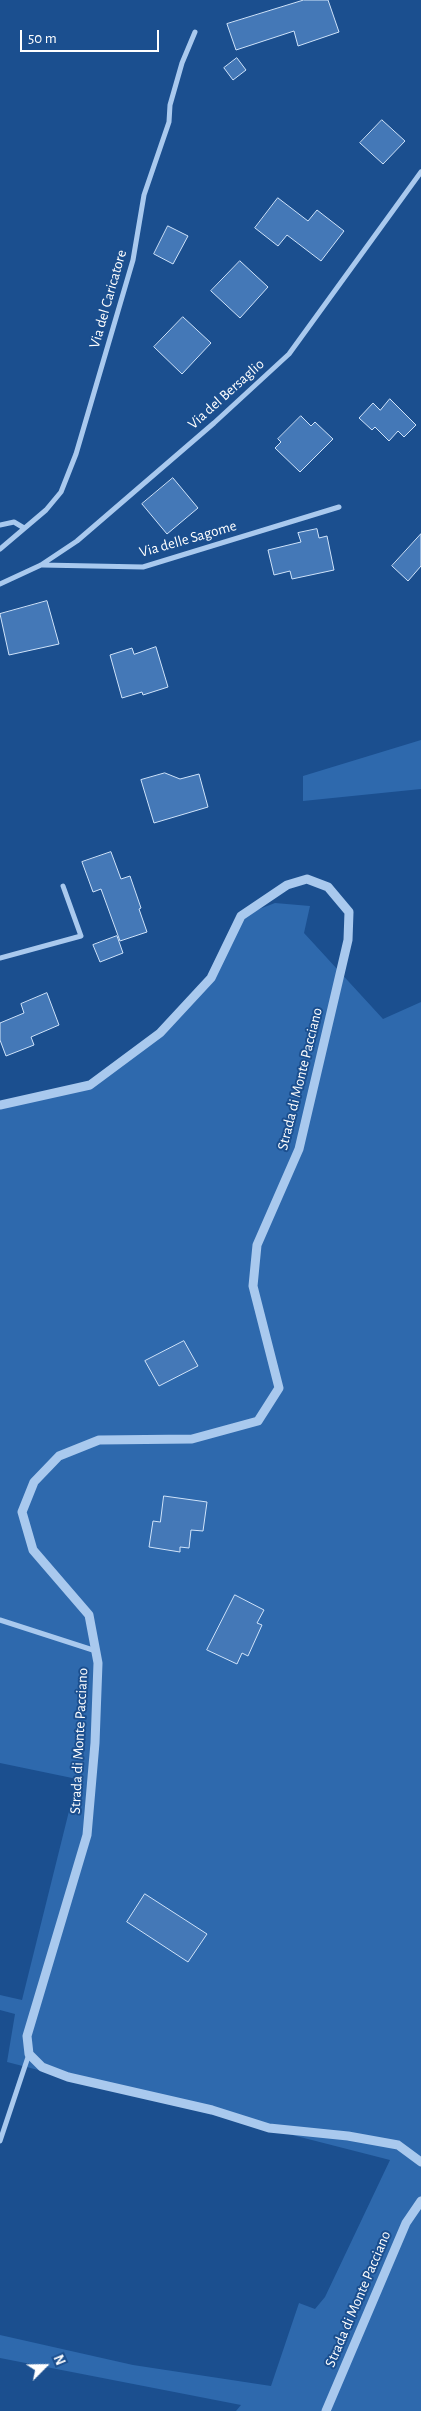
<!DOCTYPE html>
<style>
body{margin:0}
#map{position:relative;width:421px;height:2411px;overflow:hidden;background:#1b4f8f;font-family:"Alegreya Sans",sans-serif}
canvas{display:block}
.north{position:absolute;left:20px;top:2341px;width:50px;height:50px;-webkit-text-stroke:4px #1b4f8f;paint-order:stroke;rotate:67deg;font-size:14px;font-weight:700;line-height:20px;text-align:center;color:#fff}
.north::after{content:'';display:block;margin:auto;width:18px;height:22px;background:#fff;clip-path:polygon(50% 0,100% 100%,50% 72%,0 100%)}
.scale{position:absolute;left:20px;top:30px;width:139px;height:22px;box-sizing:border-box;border:2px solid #fff;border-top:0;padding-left:6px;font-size:15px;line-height:18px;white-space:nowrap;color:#fff;-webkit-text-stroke:4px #1b4f8f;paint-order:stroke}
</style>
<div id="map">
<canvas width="421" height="2411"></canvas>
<div class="north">N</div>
<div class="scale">50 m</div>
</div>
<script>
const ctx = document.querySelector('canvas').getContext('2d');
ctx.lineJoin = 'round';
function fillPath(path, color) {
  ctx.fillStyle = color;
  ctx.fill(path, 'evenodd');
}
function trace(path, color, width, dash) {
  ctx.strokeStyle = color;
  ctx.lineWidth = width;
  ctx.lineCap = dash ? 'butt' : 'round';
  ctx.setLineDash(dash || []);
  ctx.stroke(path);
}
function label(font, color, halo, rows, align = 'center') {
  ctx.font = font + ' "Alegreya Sans",sans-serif';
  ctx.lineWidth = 4;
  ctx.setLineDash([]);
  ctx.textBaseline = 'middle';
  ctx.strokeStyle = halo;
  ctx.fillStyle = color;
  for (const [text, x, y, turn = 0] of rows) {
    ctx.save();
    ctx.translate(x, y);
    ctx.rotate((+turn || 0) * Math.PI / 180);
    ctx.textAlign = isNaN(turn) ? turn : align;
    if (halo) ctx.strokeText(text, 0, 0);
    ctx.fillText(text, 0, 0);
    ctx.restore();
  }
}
const green = new Path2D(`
 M421,740V789L303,801V776Z
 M275,903L310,906L304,933L383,1019L421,1002V2411H236L241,2405L0,2358V2335L133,2365L271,2386L299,2303L315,2309L325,2297L390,2160L7,2062L15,2014L0,2010V1995L22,2000L77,1779L0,1763V1105L90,1085L160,1033L211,978L241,916Z`);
const building = new Path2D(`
 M304,0H328L339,32L298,46L294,31L236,50L227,24Z
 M237,58L246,70L233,80L224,68Z
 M382,120L405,141L383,164L360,143Z
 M278,198L308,221L317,210L344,231L321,261L287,235L278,246L255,228Z
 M168,226L188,236L173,264L154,254Z
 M240,261L268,287L240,318L211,291Z
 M183,317L211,343L182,374L154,347Z
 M390,399L416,425L404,437L398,431L389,441L375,427L372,430L359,418L373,403L380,410Z
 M301,416L311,426L315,422L333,439L300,472L275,448L281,442L278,439Z
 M173,478L198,508L167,534L142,504Z
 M317,529L319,538L327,536L334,570L292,579L290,571L274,575L268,550L301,542L298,533Z
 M421,534V566L408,581L392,566Z
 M47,601L59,644L9,655L0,614Z
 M156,647L168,687L143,695L142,692L122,698L110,655L132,648L134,654Z
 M165,773L180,779L199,774L208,807L154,823L141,780Z
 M111,852L121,879L130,876L141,908L139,909L147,932L120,941L101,889L93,892L82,862Z
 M117,936L123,953L100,962L93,945Z
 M47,993L59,1025L31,1037L34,1045L6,1056L0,1040V1023L24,1013L21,1004Z
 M184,1341L198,1366L159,1386L145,1361Z
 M164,1496L207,1502L203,1531L191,1530L189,1548L180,1547V1552L149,1547L153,1521L160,1522Z
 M235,1595L264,1610L257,1623L262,1625L248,1656L242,1653L237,1664L207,1650Z
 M145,1894L207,1934L188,1962L127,1922Z`);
const minor = new Path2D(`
 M0,525L14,522L24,528
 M0,549L46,510L61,492L76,454L133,260L144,195L169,122L170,105L182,63L195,32
 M42,565L143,567L339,507
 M0,584L41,565L77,541L214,423L289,354L421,172
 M0,958L81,936L63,886
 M0,1620L96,1651
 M0,2141L29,2054`);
const tertiary = new Path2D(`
 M0,1105L90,1085L160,1033L211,978L241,916L287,885L307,879L328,887L349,912L348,940L299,1149L257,1245L253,1286L279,1388L258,1421L192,1439L99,1440L59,1456L34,1482L22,1512L33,1550L89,1615L98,1663L95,1743L87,1835L27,2036L29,2054L42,2067L68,2077L212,2110L269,2128L348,2136L398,2145L421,2162
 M326,2411L406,2223L421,2201`);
const streetNames = [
 ["Via del Caricatore",108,299,-74],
 ["Via del Bersaglio",226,394,-42],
 ["Via delle Sagome",188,539,-16],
 ["Strada di Monte Pacciano",300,1079,-76],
 ["Strada di Monte Pacciano",79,1741,-87],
 ["Strada di Monte Pacciano",358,2299,-67]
];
fillPath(green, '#2e69ad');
fillPath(building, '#4478b7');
trace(building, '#cfe3fa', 1);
trace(minor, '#a9c9ee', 5);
trace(tertiary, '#a9c9ee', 9);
label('15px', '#fff', '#1b4f8f', streetNames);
</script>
